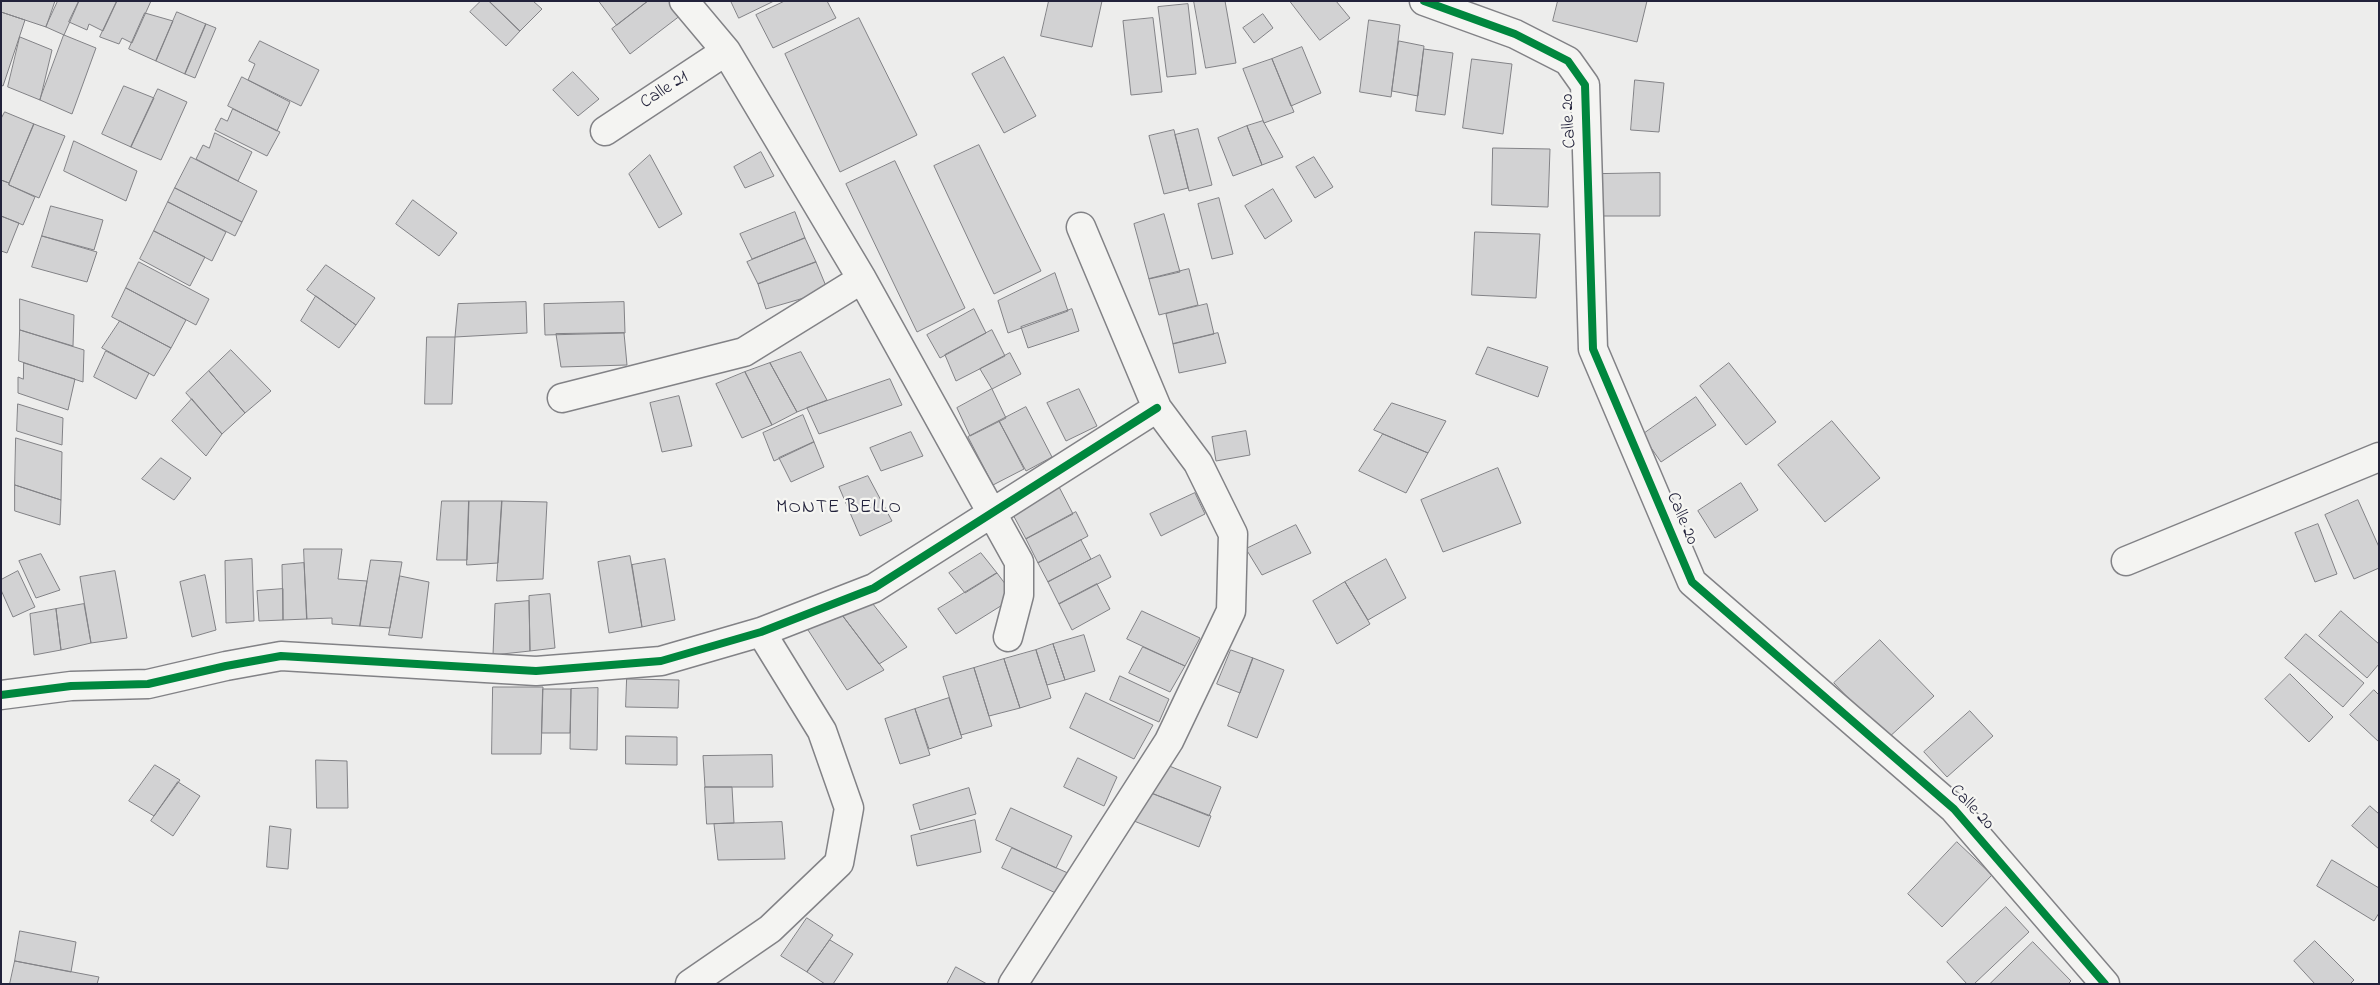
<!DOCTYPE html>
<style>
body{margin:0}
#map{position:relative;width:2380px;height:985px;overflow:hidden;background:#ededec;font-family:"Indie Flower",sans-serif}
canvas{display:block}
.frame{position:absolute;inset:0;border:2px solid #22223b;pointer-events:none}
</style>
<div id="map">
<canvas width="2380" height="985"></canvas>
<div class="frame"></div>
</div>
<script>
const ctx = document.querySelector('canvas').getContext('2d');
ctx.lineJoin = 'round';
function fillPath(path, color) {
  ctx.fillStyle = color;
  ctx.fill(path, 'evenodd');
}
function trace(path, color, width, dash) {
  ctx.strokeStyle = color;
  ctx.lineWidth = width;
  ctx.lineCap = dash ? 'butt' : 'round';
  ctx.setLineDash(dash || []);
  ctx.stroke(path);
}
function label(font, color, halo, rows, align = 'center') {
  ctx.font = font + ' "Indie Flower",sans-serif';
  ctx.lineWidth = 4.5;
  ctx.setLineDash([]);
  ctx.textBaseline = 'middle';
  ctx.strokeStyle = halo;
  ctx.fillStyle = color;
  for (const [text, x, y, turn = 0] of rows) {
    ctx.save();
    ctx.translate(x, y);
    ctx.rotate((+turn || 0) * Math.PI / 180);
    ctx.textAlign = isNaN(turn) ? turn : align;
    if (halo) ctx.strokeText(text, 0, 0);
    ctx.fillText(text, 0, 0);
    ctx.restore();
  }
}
const building = new Path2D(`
 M1,1H55L46,27L1,12Z
 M58,1H79L64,35L46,27Z
 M79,1H117L103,31L89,24L87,30L69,22Z
 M117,1H151L132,43L122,38L119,44L100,37Z
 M481,1H489L520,31L506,46L470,12Z
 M489,1H533L542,9L520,31Z
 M599,1H648L617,25Z
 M648,1H671L681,15L630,54L612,29Z
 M731,1H774L739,18Z
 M785,1H827L836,18L773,48L756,15Z
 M1049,1H1102L1092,47L1041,36Z
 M1194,1H1225L1236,63L1206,68Z
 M1290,1H1336L1350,18L1320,40Z
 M1558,1H1647L1637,42L1553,21Z
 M1188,4L1196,74L1167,77L1158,7Z
 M1,12L25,20L3,86L1,85Z
 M177,12L206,24L185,74L156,61Z
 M145,13L173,21L156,61L129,49Z
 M1263,14L1273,28L1254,43L1243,28Z
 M859,18L917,135L840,172L785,54Z
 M1153,18L1162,92L1131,95L1123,21Z
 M1369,20L1400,25L1391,97L1360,92Z
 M206,24L216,28L195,78L185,74Z
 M64,35L96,48L72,114L40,100Z
 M20,37L52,50L40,100L8,87Z
 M260,41L319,70L301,106L248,80L255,64L249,61Z
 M1399,41L1424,46L1418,96L1392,91Z
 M1302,47L1321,93L1291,106L1272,59Z
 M1424,49L1453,53L1445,115L1416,111Z
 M1004,57L1036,116L1004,133L972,74Z
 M1272,59L1294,112L1264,123L1243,69Z
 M1472,59L1512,64L1503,134L1463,128Z
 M573,72L599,99L578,116L553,90Z
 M242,77L290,102L277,131L228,106Z
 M1635,80L1664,83L1659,132L1631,130Z
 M124,86L154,98L131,147L102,134Z
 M158,89L187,102L161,160L131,147Z
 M233,109L280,132L267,156L215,130L221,118L227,121Z
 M5,112L34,124L9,183L1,180V119Z
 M1263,121L1283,157L1262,165L1247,126Z
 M34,124L65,136L39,198L9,185Z
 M1247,126L1262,165L1233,176L1218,138Z
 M1198,129L1212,185L1189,191L1175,135Z
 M1174,130L1188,188L1164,194L1149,136Z
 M215,133L252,152L238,181L196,159L203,145L209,148Z
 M74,141L137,171L126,201L64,171Z
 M979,145L1041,271L994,294L934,166Z
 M1493,148L1550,149L1548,207L1492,205Z
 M761,152L774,176L745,188L734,167Z
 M650,155L682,214L659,228L629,174Z
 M191,157L257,191L242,222L175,188Z
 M1314,157L1333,187L1315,198L1296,167Z
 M895,161L965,308L917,332L846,184Z
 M1660,173V216H1601L1600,174Z
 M1,180L9,183V185L35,197L23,225L1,216Z
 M175,188L242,222L235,236L168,202Z
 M1273,189L1292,221L1265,239L1245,206Z
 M1219,198L1233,254L1212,259L1198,204Z
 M413,200L457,233L439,256L396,224Z
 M168,202L226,232L212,261L154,231Z
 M51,206L103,220L94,250L42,236Z
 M795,212L805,238L752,259L740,234Z
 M1164,214L1180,272L1149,279L1134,224Z
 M1,216L19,223L7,253L1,251Z
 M154,231L205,257L190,286L140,259Z
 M1475,232L1540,234L1536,298L1472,295Z
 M42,236L97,252L87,282L32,267Z
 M805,238L816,262L758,284L747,262Z
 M139,262L209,299L196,325L126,288Z
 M816,262L828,291L766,309L758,284Z
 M326,265L375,298L356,325L307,290Z
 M1189,269L1198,305L1159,315L1149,279Z
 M1055,273L1068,311L1008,333L998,301Z
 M126,288L186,320L171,348L112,317Z
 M316,296L356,325L339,348L301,321Z
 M20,299L74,315L73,346L20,330Z
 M526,302L527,333L455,337L458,304Z
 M624,302L625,333L545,335L544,304Z
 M1207,304L1214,334L1173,344L1166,314Z
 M974,309L986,333L940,358L927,335Z
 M1072,309L1079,331L1028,348L1021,327Z
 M120,321L171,348L154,376L102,348Z
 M20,330L84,350L83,382L19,361Z
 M992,330L1005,356L956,381L945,355Z
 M624,333L627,365L561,367L556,334Z
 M1218,333L1226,363L1179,373L1173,344Z
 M427,337H455L452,404H425Z
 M1488,347L1548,367L1538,397L1476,374Z
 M231,350L271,391L245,413L209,371Z
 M106,351L149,373L136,399L94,377Z
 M801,352L827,400L797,412L770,363Z
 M1010,353L1021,374L992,389L980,369Z
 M24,363L75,379L68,410L18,393V377L23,379Z
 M770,363L797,412L772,425L745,372Z
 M1729,363L1776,422L1746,445L1700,386Z
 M209,371L245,413L222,434L186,393Z
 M745,372L772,425L742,438L716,384Z
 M890,379L902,405L819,434L807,408Z
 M992,389L1006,418L970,436L957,408Z
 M1079,389L1097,426L1066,441L1047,403Z
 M679,396L692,446L662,452L650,403Z
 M1696,397L1716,425L1661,462L1642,435Z
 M192,399L222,434L206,456L172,421Z
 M1392,403L1446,421L1428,453L1374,430Z
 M18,404L63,418L62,445L17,431Z
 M1026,407L1052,457L1026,471L999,421Z
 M803,415L814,442L774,461L763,433Z
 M999,421L1024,469L993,485L968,437Z
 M1832,421L1880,478L1825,522L1778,465Z
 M1246,431L1250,455L1216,461L1212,437Z
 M911,432L923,456L881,471L870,448Z
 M1383,434L1428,453L1406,493L1359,471Z
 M16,438L62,452L61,500L15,485Z
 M814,442L824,467L791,482L779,458Z
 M161,458L191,478L174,500L142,479Z
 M1498,468L1521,523L1443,552L1421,500Z
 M868,476L892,521L860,536L839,487Z
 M1057,483L1073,514L1026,539L1011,511Z
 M1741,483L1758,510L1715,538L1698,511Z
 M15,485L61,500L60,525L15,511Z
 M1195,493L1205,514L1161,536L1150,514Z
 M2358,500L2379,547V568L2354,579L2325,515Z
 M442,501H469L467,560H437Z
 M469,501H502L498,563L467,565Z
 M502,501L547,502L543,579L497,581Z
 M1076,512L1088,536L1038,563L1026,539Z
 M2318,524L2337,574L2315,582L2295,533Z
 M1296,525L1311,553L1262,575L1246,549Z
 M1081,540L1091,559L1048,582L1038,563Z
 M304,549H342L338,579L367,581L360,626L332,624V618L307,619Z
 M981,553L997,573L965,593L949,573Z
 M41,554L60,590L36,598L19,561Z
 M1100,555L1111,577L1059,604L1048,582Z
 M630,556L642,627L609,633L598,562Z
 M252,559L254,621L226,623L225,561Z
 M665,559L675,620L642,627L632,565Z
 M1386,559L1406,598L1368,620L1345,582Z
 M371,560L402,562L390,628L360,626Z
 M304,563L307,619L283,620L282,565Z
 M18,571L35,607L13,617L1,590V580Z
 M115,571L127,638L91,643L80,577Z
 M997,573L1015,597L956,634L938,609Z
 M205,575L216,630L192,637L180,582Z
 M400,576L429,582L422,638L389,635Z
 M1345,582L1370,624L1337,644L1313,601Z
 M1097,584L1110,609L1072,630L1059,604Z
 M283,589V620L259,621L257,591Z
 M550,594L555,648L530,651L529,596Z
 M865,594L907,647L879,664L839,611Z
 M529,601L530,651L493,655L495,604Z
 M84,604L91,643L61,650L56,609Z
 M56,609L61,650L34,655L30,614Z
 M839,611L884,670L847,690L808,630Z
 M1142,611L1200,638L1185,666L1127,639Z
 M2341,611L2379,644V664L2367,678L2319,636Z
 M2306,634L2364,683L2343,707L2285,658Z
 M1084,635L1095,671L1065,680L1053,644Z
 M1880,640L1934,696L1887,739L1834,683Z
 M1053,644L1065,680L1047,685L1036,650Z
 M1143,647L1185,666L1170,692L1129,673Z
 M1036,650L1051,698L1020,708L1004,659Z
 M1231,650L1253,658L1240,693L1217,684Z
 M1253,658L1284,670L1257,738L1228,726Z
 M1004,659L1020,708L989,716L974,668Z
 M974,668L992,726L961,735L943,677Z
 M2290,674L2333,717L2309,742L2265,699Z
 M1120,676L1169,699L1159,722L1110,700Z
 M627,679L679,680L678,708L626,707Z
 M493,687H543L541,754H492Z
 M598,688L597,750L570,749L571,689Z
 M543,689H571L570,733H542Z
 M2374,690L2379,695V742L2350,715Z
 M1086,693L1153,725L1134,759L1070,728Z
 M949,698L962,738L929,749L915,709Z
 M915,709L930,755L900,764L885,719Z
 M1970,711L1993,736L1947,777L1924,752Z
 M626,736L677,737V765L626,764Z
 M772,755L773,787H705L703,756Z
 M1078,758L1117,777L1104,806L1064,787Z
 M316,760L347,761L348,808H317Z
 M1157,761L1221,787L1209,816L1146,791Z
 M155,765L180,780L154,816L129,801Z
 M178,782L200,796L173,836L151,821Z
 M705,787H732L734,823L707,824Z
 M969,788L976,814L920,830L913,805Z
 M1146,791L1211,816L1199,847L1134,821Z
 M2370,806L2379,814V849L2352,826Z
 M1011,808L1072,836L1056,868L996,840Z
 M975,820L981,852L917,866L911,836Z
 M782,822L785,859L718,860L714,824Z
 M270,826L291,829L288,869L267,867Z
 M1957,842L1992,875L1942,927L1908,894Z
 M1012,848L1070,874L1060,895L1002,868Z
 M2332,860L2379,888V913L2374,921L2317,886Z
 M2006,907L2029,932L1974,984H1967L1947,962Z
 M807,918L833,935L807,972L781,956Z
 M20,931L76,942L71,972L15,961Z
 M830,940L853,954L833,984H825L807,972Z
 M2315,941L2354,980L2350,984H2315L2294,961Z
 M2033,942L2071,981L2068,984H1990Z
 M15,961L99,977L97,984H10Z
 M956,967L987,984H947Z`);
const minor = new Path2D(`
 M684,1L726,51L862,279L1019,562V595L1008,637
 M1424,1L1515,34L1568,61L1585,85L1593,349L1692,582L1954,809L2105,984
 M605,131L726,51
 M562,398L744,352L862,279
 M2126,561L2379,457
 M1,695L71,686L148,684L226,666L281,656L536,671L661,661L761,632L874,588L1157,408
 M690,984L770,929L839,863L849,808L822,731L761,632
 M1013,984L1169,741L1231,611L1233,534L1198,463L1157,408L1081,227`);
const cycleway = new Path2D(`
 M1424,1L1515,34L1568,61L1585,85L1593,349L1692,582L1954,809L2105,984
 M1,695L71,686L148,684L226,666L281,656L536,671L661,661L761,632L874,588L1157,408`);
const streetNames = [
 ["Calle 21",665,91,-33],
 ["Calle 20",1570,121,-93],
 ["Calle 20",1681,519,67],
 ["Calle 20",1971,808,46]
];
const neighbourhoodNames = [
 ["MONTE BELLO",839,509]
];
fillPath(building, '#d2d2d3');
trace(building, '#828286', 1);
trace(minor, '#828286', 31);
trace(minor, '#f4f4f2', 28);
trace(cycleway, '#00873e', 8);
label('18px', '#22223b', '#f6f6f2', streetNames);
ctx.letterSpacing = '1px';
label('19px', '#22223b', '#f6f6f2', neighbourhoodNames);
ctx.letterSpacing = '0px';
</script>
